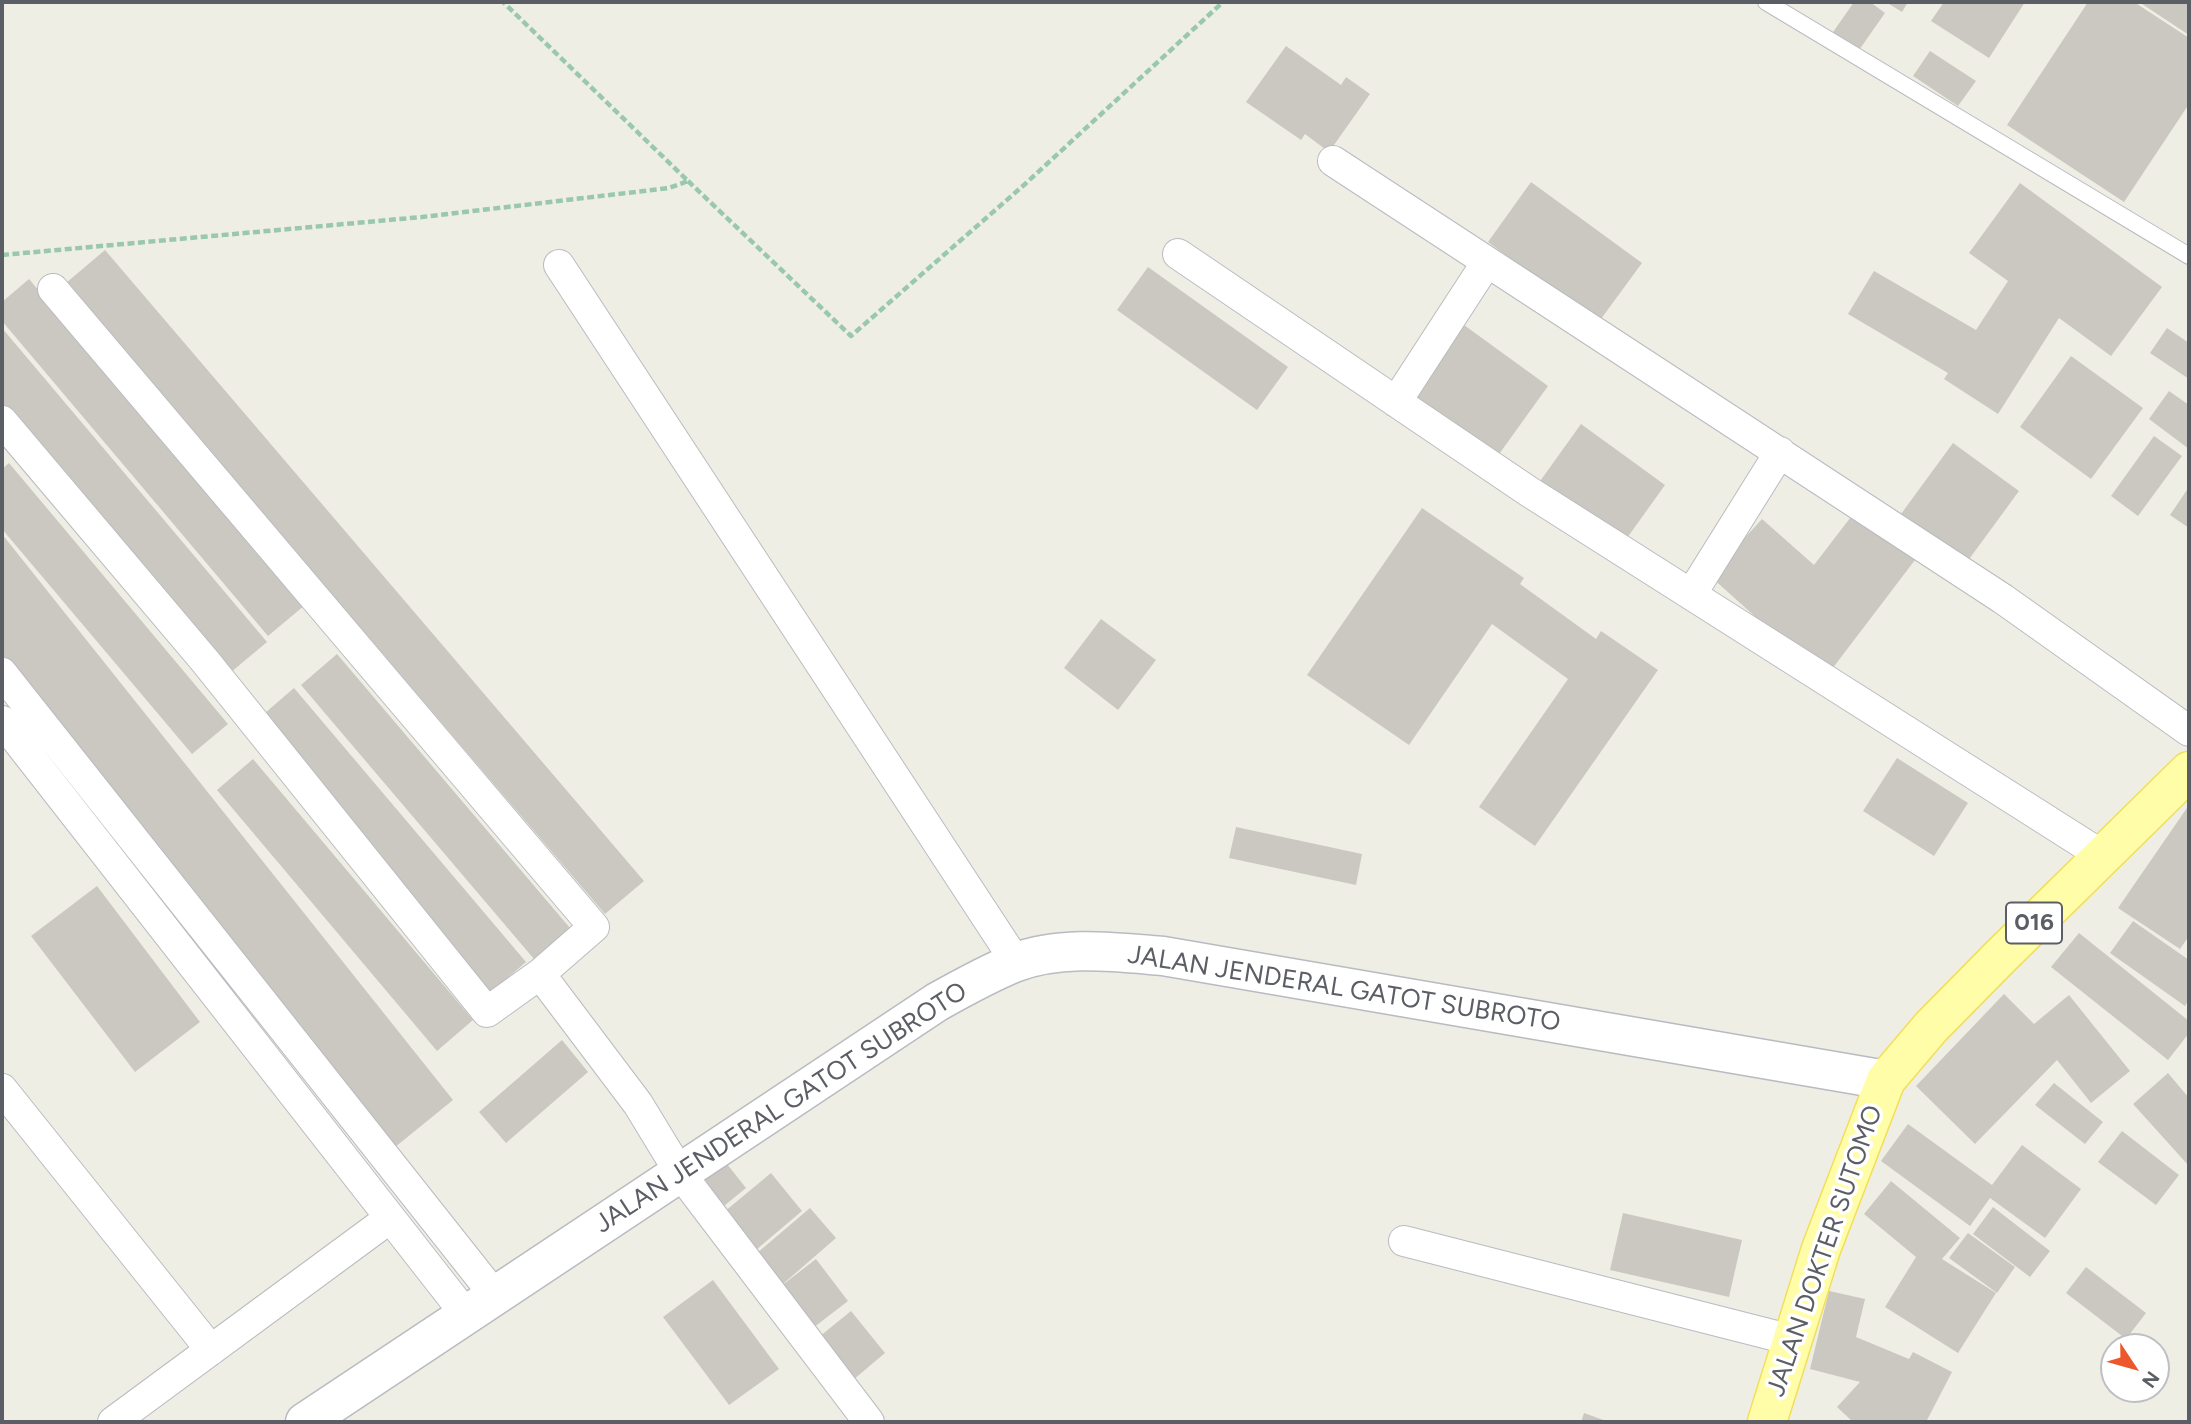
<!DOCTYPE html>
<style>
body{margin:0}
#map{position:relative;width:2191px;height:1424px;overflow:hidden;background:#efeee4;font-family:Figtree,sans-serif}
canvas{display:block}
.frame{position:absolute;inset:0;border:4px solid #5c5e65;pointer-events:none}
.north{position:absolute;left:2100px;top:1333px;width:70px;height:70px;box-sizing:border-box;background:#fff;border:2px solid #bebfc1;border-radius:50%;rotate:126deg;font-size:19px;font-weight:700;line-height:28px;text-align:center;color:#5c5e65}
.north::after{content:'';display:block;margin:auto;width:24px;height:32px;background:#ec572d;clip-path:polygon(50% 0,100% 100%,50% 72%,0 100%)}
</style>
<div id="map">
<canvas width="2191" height="1424"></canvas>
<div class="frame"></div>
<div class="north">N</div>
</div>
<script>
const ctx = document.querySelector('canvas').getContext('2d');
ctx.lineJoin = 'round';
function fillPath(path, color) {
  ctx.fillStyle = color;
  ctx.fill(path, 'evenodd');
}
function trace(path, color, width, dash) {
  ctx.strokeStyle = color;
  ctx.lineWidth = width;
  ctx.lineCap = dash ? 'butt' : 'round';
  ctx.setLineDash(dash || []);
  ctx.stroke(path);
}
function label(font, color, halo, rows, align = 'center') {
  ctx.font = font + ' Figtree,sans-serif';
  ctx.lineWidth = 7;
  ctx.setLineDash([]);
  ctx.textBaseline = 'middle';
  ctx.strokeStyle = halo;
  ctx.fillStyle = color;
  for (const [text, x, y, turn = 0] of rows) {
    ctx.save();
    ctx.translate(x, y);
    ctx.rotate((+turn || 0) * Math.PI / 180);
    ctx.textAlign = isNaN(turn) ? turn : align;
    if (halo) ctx.strokeText(text, 0, 0);
    ctx.fillText(text, 0, 0);
    ctx.restore();
  }
}
const building = new Path2D(`
 M1854,2H1870L1885,13L1857,53L1831,35Z
 M1886,2H1908L1902,12Z
 M1944,2H2025L1989,58L1931,21Z
 M2088,2H2134L2189,38V104L2124,202L2007,125Z
 M2139,2H2189V35Z
 M1286,46L1341,85L1346,77L1370,94L1329,152L1305,134L1301,140L1246,102Z
 M1930,51L1976,81L1958,106L1913,76Z
 M1531,182L1642,263L1598,323L1488,242Z
 M2020,183L2162,287L2111,356L2059,318L1998,414L1944,379L1948,373L1848,314L1874,271L1976,330L2008,281L1969,253Z
 M105,250L644,881L605,914L66,283Z
 M1148,267L1288,367L1257,410L1117,310Z
 M29,279L305,605L268,636L2,321V302Z
 M1464,325L1548,386L1497,457L1412,395Z
 M2,328L267,642L230,673L2,403Z
 M2167,328L2189,343V379L2150,353Z
 M2071,356L2143,408L2091,479L2020,427Z
 M2169,391L2189,405V449L2149,419Z
 M1581,424L1665,485L1622,545L1538,484Z
 M2154,436L2182,456L2138,516L2111,496Z
 M1953,443L2019,491L1967,562L1901,514Z
 M9,463L228,724L192,754L2,529V469Z
 M2189,487V528L2170,515Z
 M1422,508L1524,578L1520,584L1596,639L1601,631L1658,670L1535,846L1479,807L1568,679L1492,624L1409,745L1307,675Z
 M1857,509L1918,556L1829,673L1788,646L1710,576L1762,519L1814,565Z
 M2,534L453,1100L389,1152L2,665Z
 M1101,619L1156,660L1118,710L1064,668Z
 M337,654L570,928L534,959L301,685Z
 M294,688L526,962L490,993L258,719Z
 M1897,758L1968,803L1934,856L1863,811Z
 M253,759L473,1020L437,1051L217,790Z
 M2189,805V936L2180,949L2118,908Z
 M1236,827L1362,854L1356,885L1229,858Z
 M97,886L200,1022L135,1072L31,936Z
 M2133,921L2189,960V999L2185,1006L2110,953Z
 M2079,933L2189,1021V1033L2168,1060L2051,967Z
 M2004,994L2034,1024L2069,995L2130,1071L2091,1103L2057,1060L1975,1144L1916,1086Z
 M562,1040L588,1072L506,1143L479,1112Z
 M2168,1073L2189,1098L2188,1165L2133,1104Z
 M2054,1083L2103,1122L2085,1144L2035,1105Z
 M1908,1124L1992,1185L2022,1145L2081,1189L2045,1238L1990,1198L1970,1226L1881,1161Z
 M2122,1131L2179,1175L2156,1205L2098,1162Z
 M723,1159L746,1188L719,1210L696,1181Z
 M771,1173L802,1211L750,1255L718,1217Z
 M1891,1181L1960,1238L1942,1259L1996,1293L1958,1353L1885,1307L1916,1257L1864,1214Z
 M1993,1207L2050,1251L2030,1277L1973,1234Z
 M810,1208L836,1238L776,1290L750,1259Z
 M1623,1213L1742,1240L1729,1297L1610,1270Z
 M1968,1233L2015,1267L1997,1293L1949,1258Z
 M816,1259L848,1301L813,1328L781,1286Z
 M2086,1267L2146,1313L2126,1339L2066,1293Z
 M713,1280L779,1369L729,1405L663,1317Z
 M1829,1291L1865,1299L1856,1337L1909,1359L1913,1352L1952,1372L1926,1422H1853L1837,1407L1860,1382L1810,1369Z
 M851,1311L885,1353L853,1380L819,1337Z
 M1584,1413L1609,1422H1581Z`);
const path = new Path2D(`
 M688,181L851,336L1024,185L1223,2
 M2,255L422,217L669,188L688,181L503,2`);
const service = new Path2D(`
 M1766,2L2189,256`);
const minor = new Path2D(`
 M1333,161L2003,599L2189,731
 M1178,254L1528,491L2103,856
 M559,265L1016,962
 M53,289L594,927L540,974
 M1396,402L1487,262
 M2,421L205,661L487,1012L540,974L638,1104L680,1173L869,1422
 M1692,593L1780,452
 M2,673L496,1297
 M2,721L467,1316
 M2,1089L211,1350
 M1404,1241L1792,1340
 M113,1422L390,1218`);
const secondary = new Path2D(`
 M305,1422L937,1002C962,988 987,974 1014,963C1061,945 1114,952 1163,956L1886,1080`);
const primary = new Path2D(`
 M1767,1422L1821,1249L1886,1080L1931,1027L2000,957L2189,771`);
const shields = [
 [2034,923,56]
];
const shieldNames = [
 ["016",2034,923]
];
const streetNames = [
 ["JALAN JENDERAL GATOT SUBROTO",1344,989,9],
 ["JALAN JENDERAL GATOT SUBROTO",781,1108,-33],
 ["JALAN DOKTER SUTOMO",1825,1251,-71]
];
fillPath(building, '#cac8c1');
trace(service, '#b9bbc0', 18);
trace(minor, '#b9bbc0', 32);
trace(secondary, '#b9bbc2', 41);
trace(primary, '#f3de58', 41);
trace(path, '#99c8ac', 4.5, [7, 3.5]);
trace(service, '#fff', 16);
trace(minor, '#fff', 30);
trace(secondary, '#fff', 38);
trace(primary, '#fffda8', 38);
for (const [x, y, w] of shields) {
  const box = new Path2D();
  box.roundRect(x - w / 2, y - 20.5, w, 41, 5);
  ctx.fillStyle = '#fff';
  ctx.fill(box);
  trace(box, '#5c5e65', 2);
}
label('bold 24px', '#5c5e65', null, shieldNames);
label('26px', '#5c5e65', '#fff', streetNames);
</script>
